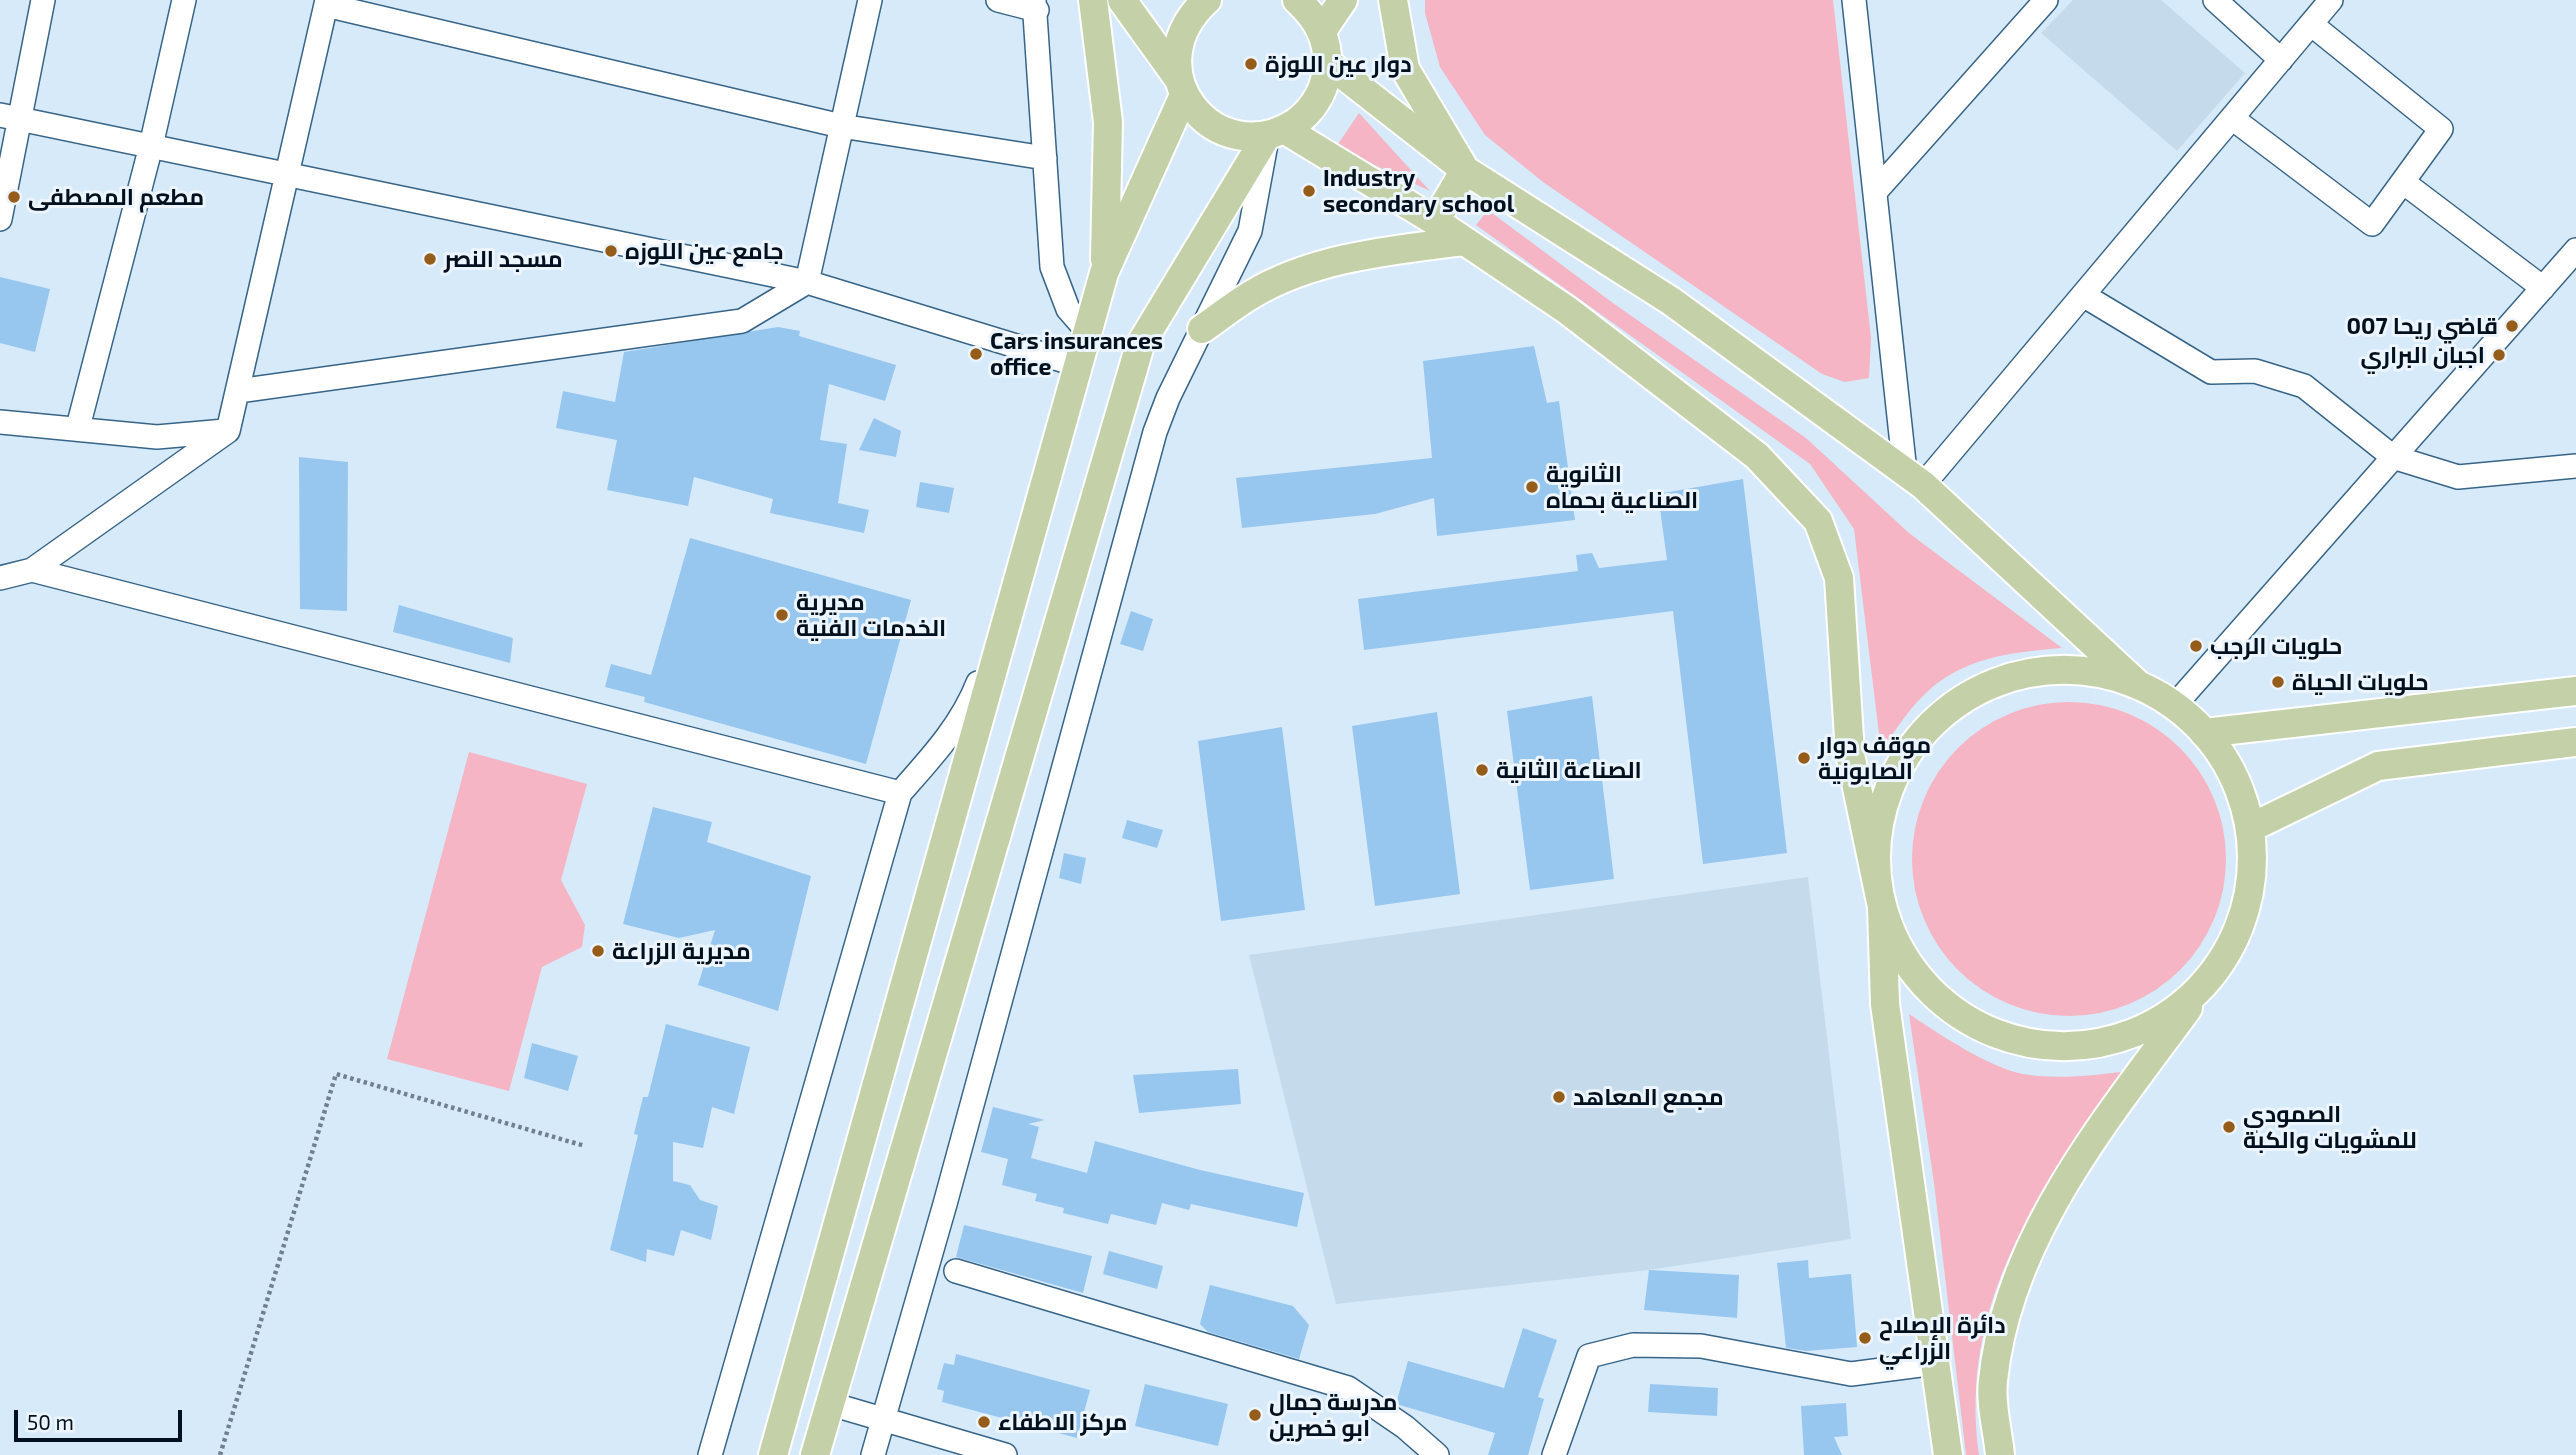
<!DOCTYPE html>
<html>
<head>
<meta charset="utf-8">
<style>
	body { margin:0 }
	#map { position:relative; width:2576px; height:1455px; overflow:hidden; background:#d7eafa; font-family:"Exo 2",sans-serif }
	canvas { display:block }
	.scale { position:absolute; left:14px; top:1410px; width:168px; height:32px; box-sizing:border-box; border:4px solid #01101e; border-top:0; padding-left:9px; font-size:21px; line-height:24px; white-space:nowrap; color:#01101e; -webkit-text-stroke:5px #ecf5fe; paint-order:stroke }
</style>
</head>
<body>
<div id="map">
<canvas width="2576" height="1455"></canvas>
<div class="scale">50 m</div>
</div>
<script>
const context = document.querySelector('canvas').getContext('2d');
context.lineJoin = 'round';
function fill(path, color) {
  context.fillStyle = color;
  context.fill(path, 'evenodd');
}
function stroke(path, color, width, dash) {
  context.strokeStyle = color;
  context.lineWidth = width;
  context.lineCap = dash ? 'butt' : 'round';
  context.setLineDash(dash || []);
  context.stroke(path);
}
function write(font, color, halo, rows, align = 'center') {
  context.font = font + ' "Exo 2",Cairo,sans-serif';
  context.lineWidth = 6;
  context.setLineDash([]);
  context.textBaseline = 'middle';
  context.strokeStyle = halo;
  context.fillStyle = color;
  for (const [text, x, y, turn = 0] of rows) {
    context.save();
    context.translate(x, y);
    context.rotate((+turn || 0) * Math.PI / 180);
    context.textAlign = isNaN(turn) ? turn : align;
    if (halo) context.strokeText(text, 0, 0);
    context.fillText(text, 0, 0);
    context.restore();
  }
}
fill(new Path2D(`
	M 2073,0 L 2161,0 L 2245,73 L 2177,151 L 2041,33 Z
	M 1808,877 L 1851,1239 L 1649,1270 L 1336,1304 L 1249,955 Z`), '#c5dbec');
fill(new Path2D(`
	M 1425,0 L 1833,0 L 1871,338 L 1869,378 L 1845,382 L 1822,374 L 1543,182 L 1485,135 L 1440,67 L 1425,13 Z
	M 1359,113 L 1430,191 L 1336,147 Z
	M 1488,210 L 1613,303 L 1806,438 L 1909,533 L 2062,648 C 2011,652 1958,658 1921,698 C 1906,713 1894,733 1881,750 L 1854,529 L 1810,464 L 1476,225 Z
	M1912 859a157 157 0 1 1 314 0a157 157 0 1 1-314 0Z
	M 469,752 L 587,784 L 561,880 L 585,925 L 582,947 L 542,967 L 509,1091 L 387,1059 Z
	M 1909,1014 C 1937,1033 1990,1068 2023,1074 C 2059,1080 2094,1075 2130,1071 C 2041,1187 1958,1299 1979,1455 L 1966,1455 L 1934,1183 Z`), '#f5b5c4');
fill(new Path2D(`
	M 0,277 L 50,289 L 35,352 L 0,343 Z
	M 778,327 L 800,331 L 799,336 L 896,365 L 885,401 L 829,384 L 820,440 L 847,444 L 838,503 L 869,510 L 864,533 L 770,513 L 773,499 L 694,477 L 688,506 L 607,490 L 617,440 L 556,428 L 563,391 L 615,402 L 624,352 Z
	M 1534,346 L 1547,403 L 1559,401 L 1575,520 L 1437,536 L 1434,498 L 1375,514 L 1242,528 L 1236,478 L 1432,458 L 1423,361 Z
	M 874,418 L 901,431 L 896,457 L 859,450 Z
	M 299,457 L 348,462 L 347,611 L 300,609 Z
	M 1743,479 L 1787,853 L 1703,864 L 1673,611 L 1364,650 L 1358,599 L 1578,571 L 1576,555 L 1592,553 L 1599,568 L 1667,560 L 1658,494 Z
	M 920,482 L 954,488 L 949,513 L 916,507 Z
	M 690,538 L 911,600 L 866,764 L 644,702 L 645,697 L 605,687 L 611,664 L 651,675 Z
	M 399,605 L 513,638 L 510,663 L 393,632 Z
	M 1131,611 L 1153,619 L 1143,651 L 1120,644 Z
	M 1592,696 L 1614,879 L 1530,890 L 1507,711 Z
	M 1437,712 L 1460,894 L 1375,906 L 1352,726 Z
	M 1282,727 L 1305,910 L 1221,921 L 1198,741 Z
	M 653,807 L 712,822 L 707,842 L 811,876 L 778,1011 L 698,985 L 715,930 L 679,938 L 623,924 Z
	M 1127,820 L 1163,830 L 1157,848 L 1122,838 Z
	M 1064,853 L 1086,858 L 1081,884 L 1059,878 Z
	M 666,1024 L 750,1047 L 734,1114 L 712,1107 L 703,1148 L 673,1142 L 673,1181 L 690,1185 L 700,1200 L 718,1206 L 711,1240 L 681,1230 L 674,1256 L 647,1249 L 646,1262 L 610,1250 L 638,1135 L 634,1134 L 643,1097 L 648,1097 Z
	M 532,1043 L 578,1056 L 568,1091 L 524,1078 Z
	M 1238,1069 L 1241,1104 L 1139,1113 L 1133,1075 Z
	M 993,1107 L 1045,1120 L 1028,1124 L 1039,1127 L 1031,1158 L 1087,1173 L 1095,1141 L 1200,1170 L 1304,1193 L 1297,1227 L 1191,1204 L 1189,1210 L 1162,1203 L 1156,1225 L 1111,1214 L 1108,1224 L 1063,1213 L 1064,1208 L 1035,1201 L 1037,1194 L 1002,1185 L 1008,1159 L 981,1152 Z
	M 964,1225 L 1092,1256 L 1083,1293 L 956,1257 Z
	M 1109,1251 L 1163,1266 L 1157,1289 L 1103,1274 Z
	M 1808,1260 L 1809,1278 L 1851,1274 L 1857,1347 L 1806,1351 L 1786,1348 L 1777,1263 Z
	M 1649,1270 L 1739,1275 L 1737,1318 L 1644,1310 Z
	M 1210,1285 L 1293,1306 L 1309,1325 L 1299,1359 L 1208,1332 L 1200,1324 Z
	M 1523,1328 L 1557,1340 L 1538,1397 L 1544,1399 L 1528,1455 L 1488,1455 L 1495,1433 L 1396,1404 L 1408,1361 L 1504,1388 Z
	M 956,1354 L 1090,1390 L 1077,1438 L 942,1402 L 944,1391 L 937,1389 L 944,1363 L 954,1365 Z
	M 1145,1384 L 1228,1404 L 1218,1446 L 1135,1426 Z
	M 1650,1384 L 1718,1388 L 1717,1416 L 1648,1412 Z
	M 1846,1403 L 1848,1436 L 1834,1437 L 1842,1455 L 1804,1455 L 1801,1406 Z`), '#97c7ee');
const minor = new Path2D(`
	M 998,0 L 1037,10
	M 1034,0 L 1052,267 L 1068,309 L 1088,332
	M 1854,0 L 1905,472
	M 2215,0 L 2281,60
	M 326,5 L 841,126 L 1045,158
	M 0,115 L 807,282 L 1078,365
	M 2232,118 L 2372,224 L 2441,129 L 2311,24
	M 2403,182 L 2543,288
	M 1875,192 L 2046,0
	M 0,219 L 43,0
	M 2083,295 L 2211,372 L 2255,371 L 2304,386 L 2393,457 L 2458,477 L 2576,466
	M 238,391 L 742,321 L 807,282 L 870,0
	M 0,422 L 157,437 L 225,431
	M 78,427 L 151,146 L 184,0
	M 1923,485 L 2331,0
	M 32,570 L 900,793
	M 0,578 L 32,570 L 228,431 L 327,0
	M 2174,706 L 2576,250
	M 956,1271 L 1348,1388 L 1405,1427 L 1437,1455
	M 831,1404 L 1005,1455
	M 710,1455 L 900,793 C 931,758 961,726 978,683
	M 873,1455 L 945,1204 L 1155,432 L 1168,398 L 1250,231 L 1266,144
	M 1554,1455 L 1589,1356 L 1633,1345 L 1701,1346 L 1851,1374 L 1936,1363`);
const major = new Path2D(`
	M 1093,0 L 1108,122 L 1105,259
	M 1122,0 L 1178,78
	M 1207,0 C 1131,69 1215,174 1295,123 C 1311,112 1323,94 1326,75 C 1331,44 1320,21 1297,0
	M 1393,0 L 1405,69 L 1465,170 L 1435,221
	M 1322,31 L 1343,0
	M 1328,63 L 1465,170 L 1671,301 L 1923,485 L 2135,682
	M 1284,129 L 1435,221 L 1567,310 L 1757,456 L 1818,521 L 1839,578 L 1850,754 L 1882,907 L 1885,1004 L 1948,1455
	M 1202,329 C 1218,318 1234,305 1251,295 C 1313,257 1393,250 1464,241
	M1876 858a188 188 0 1 1 376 0a188 188 0 1 1-376 0Z
	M 2204,733 L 2576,691
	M 2250,828 L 2378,766 L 2576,742
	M 773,1455 L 1104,273 L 1184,95
	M 815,1455 L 1140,345 L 1267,135
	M 2000,1455 C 1998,1432 1990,1404 1993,1381 C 2007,1238 2106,1120 2188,1008`);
stroke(minor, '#376487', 26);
stroke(major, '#fff', 32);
stroke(new Path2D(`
	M 220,1455 L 336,1074 L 585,1146`), '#6f808f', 4.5, [3.5, 3.5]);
stroke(minor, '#fff', 23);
stroke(major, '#c4d1a8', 28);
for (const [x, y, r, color] of [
	[1251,64,7,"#965c1a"],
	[1309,191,7,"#965c1a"],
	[14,197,7,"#965c1a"],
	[611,251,7,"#965c1a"],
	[430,259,7,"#965c1a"],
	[2512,326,7,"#965c1a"],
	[976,354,7,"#965c1a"],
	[2499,355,7,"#965c1a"],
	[1532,487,7,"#965c1a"],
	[782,615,7,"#965c1a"],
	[2196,646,7,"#965c1a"],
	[2278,682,7,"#965c1a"],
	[1804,758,7,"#965c1a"],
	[1482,770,7,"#965c1a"],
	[598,951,7,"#965c1a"],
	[1559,1097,7,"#965c1a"],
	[2229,1127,7,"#965c1a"],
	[1865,1338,7,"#965c1a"],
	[1255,1415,7,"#965c1a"],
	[984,1422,7,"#965c1a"]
]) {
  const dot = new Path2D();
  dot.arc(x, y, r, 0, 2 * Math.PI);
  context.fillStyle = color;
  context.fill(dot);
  stroke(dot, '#ecf5fe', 2.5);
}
write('bold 23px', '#01101e', '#ecf5fe', [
	["دوار عين اللوزة",1265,64],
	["Industry",1323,178],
	["secondary school",1323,204],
	["مطعم المصطفى",28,197],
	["جامع عين اللوزه",625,251],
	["مسجد النصر",444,259],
	["قاضي ريحا 007",2498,326,"right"],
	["Cars insurances",990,341],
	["office",990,367],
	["اجبان البراري",2485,355,"right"],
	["الثانوية",1546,474],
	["الصناعية بحماه",1546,500],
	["مديرية",796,602],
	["الخدمات الفنية",796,628],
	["حلويات الرجب",2210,646],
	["حلويات الحياة",2292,682],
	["موقف دوار",1818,745],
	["الصابونية",1818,771],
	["الصناعة الثانية",1496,770],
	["مديرية الزراعة",612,951],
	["مجمع المعاهد",1573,1097],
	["الصمودي",2243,1114],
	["للمشويات والكبة",2243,1140],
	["دائرة الإصلاح",1879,1325],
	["الزراعي",1879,1351],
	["مدرسة جمال",1269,1402],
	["ابو خصرين",1269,1428],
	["مركز الاطفاء",998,1422]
], 'left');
</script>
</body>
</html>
